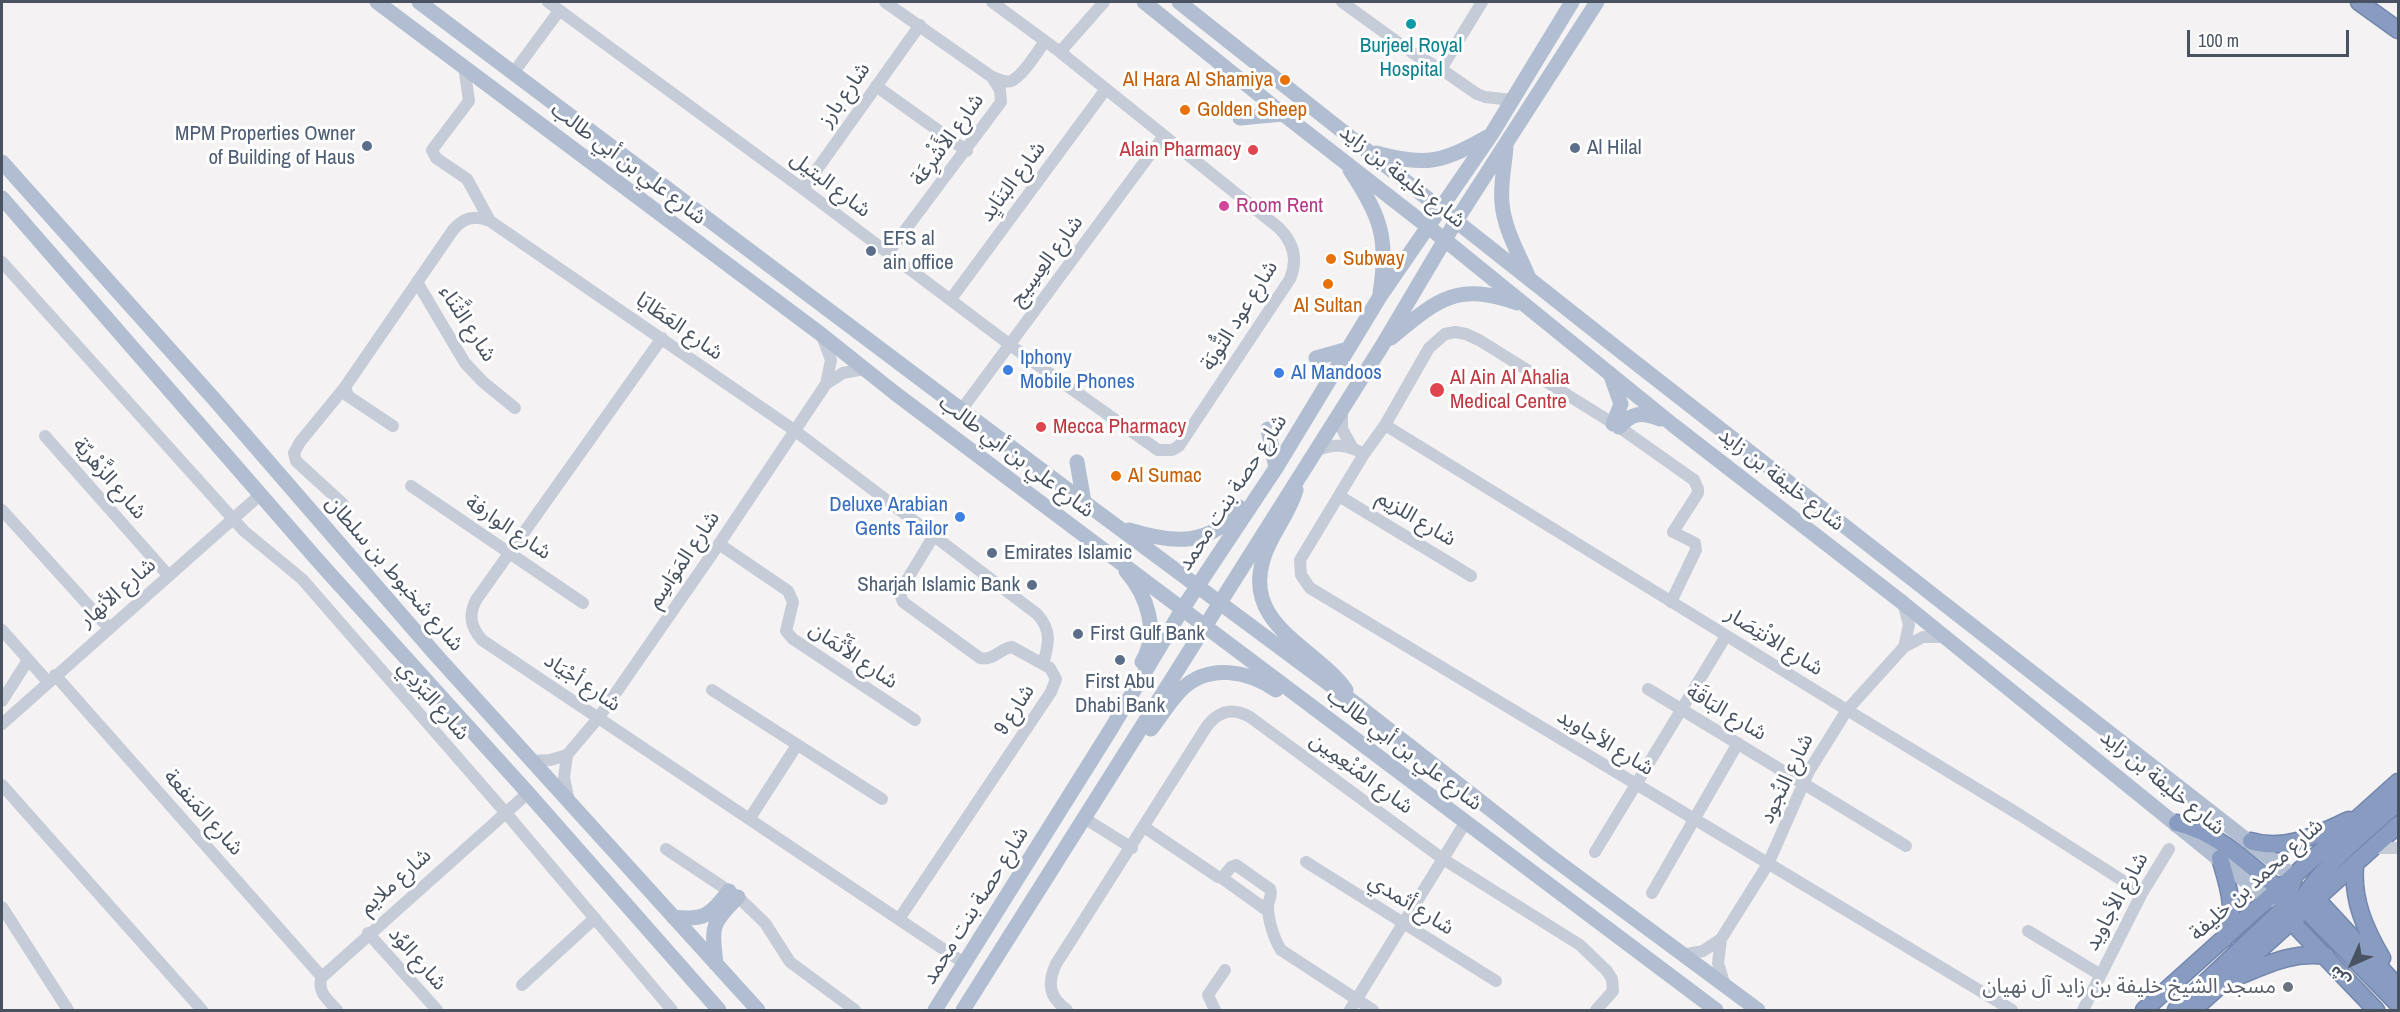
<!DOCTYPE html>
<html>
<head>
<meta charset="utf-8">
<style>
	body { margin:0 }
	#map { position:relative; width:2400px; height:1012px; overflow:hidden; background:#f4f2f2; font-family:"Archivo Narrow","Noto Sans Arabic",sans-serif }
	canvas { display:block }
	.frame { position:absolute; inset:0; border:3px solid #485261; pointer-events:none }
	.north { position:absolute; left:2322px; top:934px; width:60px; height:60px; -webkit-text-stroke:4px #fff; paint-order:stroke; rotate:225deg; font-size:16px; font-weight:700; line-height:24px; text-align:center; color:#485261 }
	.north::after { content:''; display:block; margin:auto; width:21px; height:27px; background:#485261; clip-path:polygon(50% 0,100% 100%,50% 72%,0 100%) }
	.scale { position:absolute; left:2187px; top:30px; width:162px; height:27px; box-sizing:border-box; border:3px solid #485261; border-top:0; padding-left:8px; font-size:18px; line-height:21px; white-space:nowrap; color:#485261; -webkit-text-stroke:4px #fff; paint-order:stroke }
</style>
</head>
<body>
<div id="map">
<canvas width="2400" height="1012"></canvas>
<div class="frame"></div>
<div class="north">ش</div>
<div class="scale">100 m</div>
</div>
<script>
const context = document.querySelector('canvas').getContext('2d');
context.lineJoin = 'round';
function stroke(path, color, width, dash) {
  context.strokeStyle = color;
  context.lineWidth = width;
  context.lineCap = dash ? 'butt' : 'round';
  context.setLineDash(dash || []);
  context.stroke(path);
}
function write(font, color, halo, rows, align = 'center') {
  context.font = font + ' "Archivo Narrow","Noto Sans Arabic",sans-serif';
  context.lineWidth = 6;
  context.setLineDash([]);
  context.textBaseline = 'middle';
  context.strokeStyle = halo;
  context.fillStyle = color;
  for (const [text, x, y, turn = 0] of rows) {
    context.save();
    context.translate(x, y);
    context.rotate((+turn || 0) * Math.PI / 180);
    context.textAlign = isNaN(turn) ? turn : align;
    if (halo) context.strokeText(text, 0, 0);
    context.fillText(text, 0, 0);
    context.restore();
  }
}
const highway = new Path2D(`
	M 2359,2 L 2398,30
	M 2177,823 C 2219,833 2248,863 2280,890 L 2289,893
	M 2251,841 C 2286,852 2318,834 2349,820
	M 2220,858 C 2228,886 2238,911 2224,939
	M 2355,866 C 2352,900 2365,929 2382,958
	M 2311,893 L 2398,987
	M 2296,906 L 2306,910 L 2398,1004
	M 2285,915 L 2376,1010
	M 2295,915 C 2310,874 2366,832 2398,802
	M 2239,976 C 2268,964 2294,951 2326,956
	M 2144,1010 L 2398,782
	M 2176,1010 L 2281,911 L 2289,894 L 2294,877
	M 2193,1010 L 2398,825`);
stroke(highway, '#7387ae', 19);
stroke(new Path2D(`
	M 548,2 L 803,189 L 1025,356 L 1158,450 L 1172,450 L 1179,446 L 1290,279 C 1298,260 1294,243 1279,228 L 1060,52 L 992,2
	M 885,2 L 992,77 C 998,79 1004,83 1011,81 C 1022,77 1038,51 1045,41
	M 1342,2 L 1414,54 L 1441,69 L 1477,94 L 1485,97 L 1512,100
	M 1060,52 L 1104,2
	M 464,66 L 469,101 L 432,150 L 436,158 L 467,179 L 490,221
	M 1441,69 L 1482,2
	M 514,72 L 559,11
	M 876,86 L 967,151
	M 803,189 L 920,25
	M 888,253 L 1001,102 L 1000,90 L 992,77
	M 2,262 L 244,531 L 302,579 L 505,812 L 672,1010
	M 417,282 L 465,363 L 483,382 L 515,408
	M 951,299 L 1106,89
	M 662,338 L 476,600 C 468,616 471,627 482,640 L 964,963
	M 826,384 L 843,373 L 864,369
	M 962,409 L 1163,137
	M 1342,410 L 1342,429 L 1352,447
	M 1385,425 L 1847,710 L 2020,815 L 2142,893
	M 393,426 L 348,396 L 345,387 L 453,230 C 464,217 475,215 490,221 L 794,430 L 1037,614 C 1052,630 1049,644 1043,664
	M 45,436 L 168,575
	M 1315,451 C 1333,443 1347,444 1364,454
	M 411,486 L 583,603
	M 1339,496 L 1471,576
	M 343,504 L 296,461 L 294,453 L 300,442 L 345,387
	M 2,510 L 108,627
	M 719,544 L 788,591 L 793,602 L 786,631 L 793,639 L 915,720
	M 1671,602 L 1696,550 L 1695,543 L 1673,532 L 1698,493 L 1698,489 L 1694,480 L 1619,427 L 1479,340 L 1466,334 L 1455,332 L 1445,334 L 1429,348 L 1385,425 L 1364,454 L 1300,560 L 1301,575 L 1310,588 L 2012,1010
	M 1903,603 L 1909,625 L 1904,647
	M 2,630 L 48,682
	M 55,675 L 322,977
	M 1648,689 L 1906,846
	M 712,690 L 882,799
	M 2,701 L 28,660
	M 2,724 L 261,494
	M 532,761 L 550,760 L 567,755
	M 2,785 L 202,1010
	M 569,801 L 564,778 L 567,755 L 599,717 L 719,544 L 826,384 L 831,360 L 822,336
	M 750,818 L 797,745
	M 1084,818 L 1132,848
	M 1144,827 L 1218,877 L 1222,878 L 1231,867 L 1236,865 L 1270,889 C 1273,895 1268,900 1268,907 C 1268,920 1274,939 1281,950 L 1373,1010
	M 2374,848 L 2398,848
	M 666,849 L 738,897 L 765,923 L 790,962 L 855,1010
	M 1595,852 L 1726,636
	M 1306,862 L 1496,981
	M 1222,878 L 1268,911
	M 1652,893 L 1738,743
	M 2,907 L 68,1010
	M 899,919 L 1051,692 L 1056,679 L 1050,668 L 1012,647 C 999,649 994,661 980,658 L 903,602 L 900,594 L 902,588 L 933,537
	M 2028,931 L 2099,974
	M 368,933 L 437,1010
	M 1721,939 L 1718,963 L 1725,986
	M 1682,955 L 1703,951 L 1721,939 L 1768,864 L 1809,771 L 1847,710 L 1904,647 L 1923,637 L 1945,637
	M 522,985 L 595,918
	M 337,1010 C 328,1000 316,991 322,977 L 528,793
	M 1067,1010 C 1049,997 1047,984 1056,964 L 1207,726 C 1219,711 1232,707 1250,717 L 1443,859 L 1580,945 L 1607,971 L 1612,979 L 1613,991 L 1596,1010
	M 1215,1010 L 1208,995 L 1225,970
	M 1350,1010 L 1465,823
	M 2083,1010 L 2142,893 L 2169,849`), '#c5ccd7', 12);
stroke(new Path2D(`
	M 377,2 L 822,335 L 896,394 L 1716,1010
	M 419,2 L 1084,502 L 1356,704 L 1550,856 L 1758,1010
	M 1144,2 L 1283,114 L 1445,240 L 1673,425 L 1903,603 L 2269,900
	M 1179,2 L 1623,353 L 2294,877
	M 1240,118 L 1283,114
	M 1506,146 C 1505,164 1500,184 1502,203 C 1504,229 1519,254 1529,278
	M 1376,153 C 1427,167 1443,162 1489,136
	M 2,162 L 214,399 L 436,655 L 758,1010
	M 1350,170 C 1380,215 1389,238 1380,293
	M 2,198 L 320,563 L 528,793 L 719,1010
	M 1391,338 C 1436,301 1456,281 1517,303
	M 1316,358 L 1348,349
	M 1611,376 L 1621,404 L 1613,424
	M 1619,427 C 1632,412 1642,412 1660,419
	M 1268,429 L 1276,468
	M 1077,462 L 1084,502
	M 1296,490 C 1288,517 1269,536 1263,560 C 1243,626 1316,647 1346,690
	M 1129,530 C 1171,543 1211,548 1239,507
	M 1126,571 C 1147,595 1160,632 1142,662
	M 1151,729 C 1161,716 1170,701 1182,689 C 1209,663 1248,671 1276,690
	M 673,917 C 705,921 710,915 729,891
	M 716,964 C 712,926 710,925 738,897
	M 935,1010 L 1111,729 L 1183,608 L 1276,468 L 1379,298 L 1491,135 L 1572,2
	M 963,1010 L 1382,346 L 1456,221 L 1597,2`), '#b1bdd1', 15);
stroke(highway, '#889cc2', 16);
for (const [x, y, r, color] of [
	[1411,24,6,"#0f9aa8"],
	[1285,80,6,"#e8710a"],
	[1185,110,6,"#e8710a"],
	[367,146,6,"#5c6f8a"],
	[1575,148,6,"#5c6f8a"],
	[1253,150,6,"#e0444e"],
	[1224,206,6,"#d1479c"],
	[871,251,6,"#5c6f8a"],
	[1331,259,6,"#e8710a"],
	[1328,284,6,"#e8710a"],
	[1008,370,6,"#3f7fe0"],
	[1279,373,6,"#3f7fe0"],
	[1437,390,8,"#e0444e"],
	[1041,427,6,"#e0444e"],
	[1116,476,6,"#e8710a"],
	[960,517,6,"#3f7fe0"],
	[992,553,6,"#5c6f8a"],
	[1032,585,6,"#5c6f8a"],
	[1078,634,6,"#5c6f8a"],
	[1120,660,6,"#5c6f8a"],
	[2288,987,6,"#6b7280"]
]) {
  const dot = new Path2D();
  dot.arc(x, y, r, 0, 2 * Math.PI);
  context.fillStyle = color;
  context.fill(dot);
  stroke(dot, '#fff', 2);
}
write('21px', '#0d838f', '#fff', [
	["Burjeel Royal",1411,46],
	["Hospital",1411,70]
]);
write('21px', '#c56008', '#fff', [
	["Al Hara Al Shamiya",1273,80,"right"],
	["Golden Sheep",1197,110],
	["Subway",1343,259],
	["Al Sultan",1328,306,"center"],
	["Al Sumac",1128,476]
], 'left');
write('21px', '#485261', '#fff', [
	["شارع بارز",845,95,-55],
	["شارع الأَشْرِعَة",948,140,-54],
	["شارع علي بن أبي طالب",628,164,37],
	["شارع خليفة بن زايد",1402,177,38],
	["شارع البَنَايِد",1013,182,-53],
	["شارع البتيل",830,185,37],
	["شارع العِسِيج",1047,261,-53],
	["شارع عود التُّوبَة",1240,316,-58],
	["شارع الثَّنَاء",467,324,57],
	["شارع العَطَايَا",679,327,35],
	["شارع علي بن أبي طالب",1016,457,37],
	["شارع الزَّهْريّة",109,479,49],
	["شارع خليفة بن زايد",1781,480,38],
	["شارع حصة بنت محمد",1233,493,-57],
	["شارع اللزيم",1416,519,31],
	["شارع الوارفة",508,528,34],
	["شارع المَوَاسِم",684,560,-56],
	["شارع شخبوط بن سلطان",394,574,49],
	["شارع الأنهار",118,593,-41],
	["شارع الانْتِصَار",1774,642,32],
	["شارع الأَثْمَان",853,656,34],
	["شارع أجْيَاد",582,683,34],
	["شارع البَرْدِي",433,701,49],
	["شارع 9",1015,710,-57],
	["شارع البَاقَة",1726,713,31],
	["شارع الأجاويد",1605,743,31],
	["شارع علي بن أبي طالب",1404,750,37],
	["شارع المُنْعِمِين",1361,774,36],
	["شارع النُجود",1787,779,-64],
	["شارع خليفة بن زايد",2162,783,39],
	["شارع المَنفعة",203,813,48],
	["شارع محمد بن خليفة",2257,880,-42],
	["شارع ملايم",396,882,-42],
	["شارع الأجاويد",2117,902,-61],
	["شارع أثمدي",1411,905,32],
	["شارع حصة بنت محمد",976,906,-58],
	["شارع الوُد",417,959,49]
]);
write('21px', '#4e5e75', '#fff', [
	["MPM Properties Owner",355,134,"right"],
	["of Building of Haus",355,158,"right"],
	["Al Hilal",1587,148],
	["EFS al",883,239],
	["ain office",883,263],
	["Emirates Islamic",1004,553],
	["Sharjah Islamic Bank",1020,585,"right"],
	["First Gulf Bank",1090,634],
	["First Abu",1120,682,"center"],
	["Dhabi Bank",1120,706,"center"]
], 'left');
write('21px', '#be3a42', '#fff', [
	["Alain Pharmacy",1241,150,"right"],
	["Al Ain Al Ahalia",1450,378],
	["Medical Centre",1450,402],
	["Mecca Pharmacy",1053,427]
], 'left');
write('21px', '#b23c85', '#fff', [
	["Room Rent",1236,206]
], 'left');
write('21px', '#366cbe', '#fff', [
	["Iphony",1020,358],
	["Mobile Phones",1020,382],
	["Al Mandoos",1291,373],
	["Deluxe Arabian",948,505,"right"],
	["Gents Tailor",948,529,"right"]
], 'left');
write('21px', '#5b616d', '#fff', [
	["مسجد الشيخ خليفة بن زايد آل نهيان",2276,987]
], 'right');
</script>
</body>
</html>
